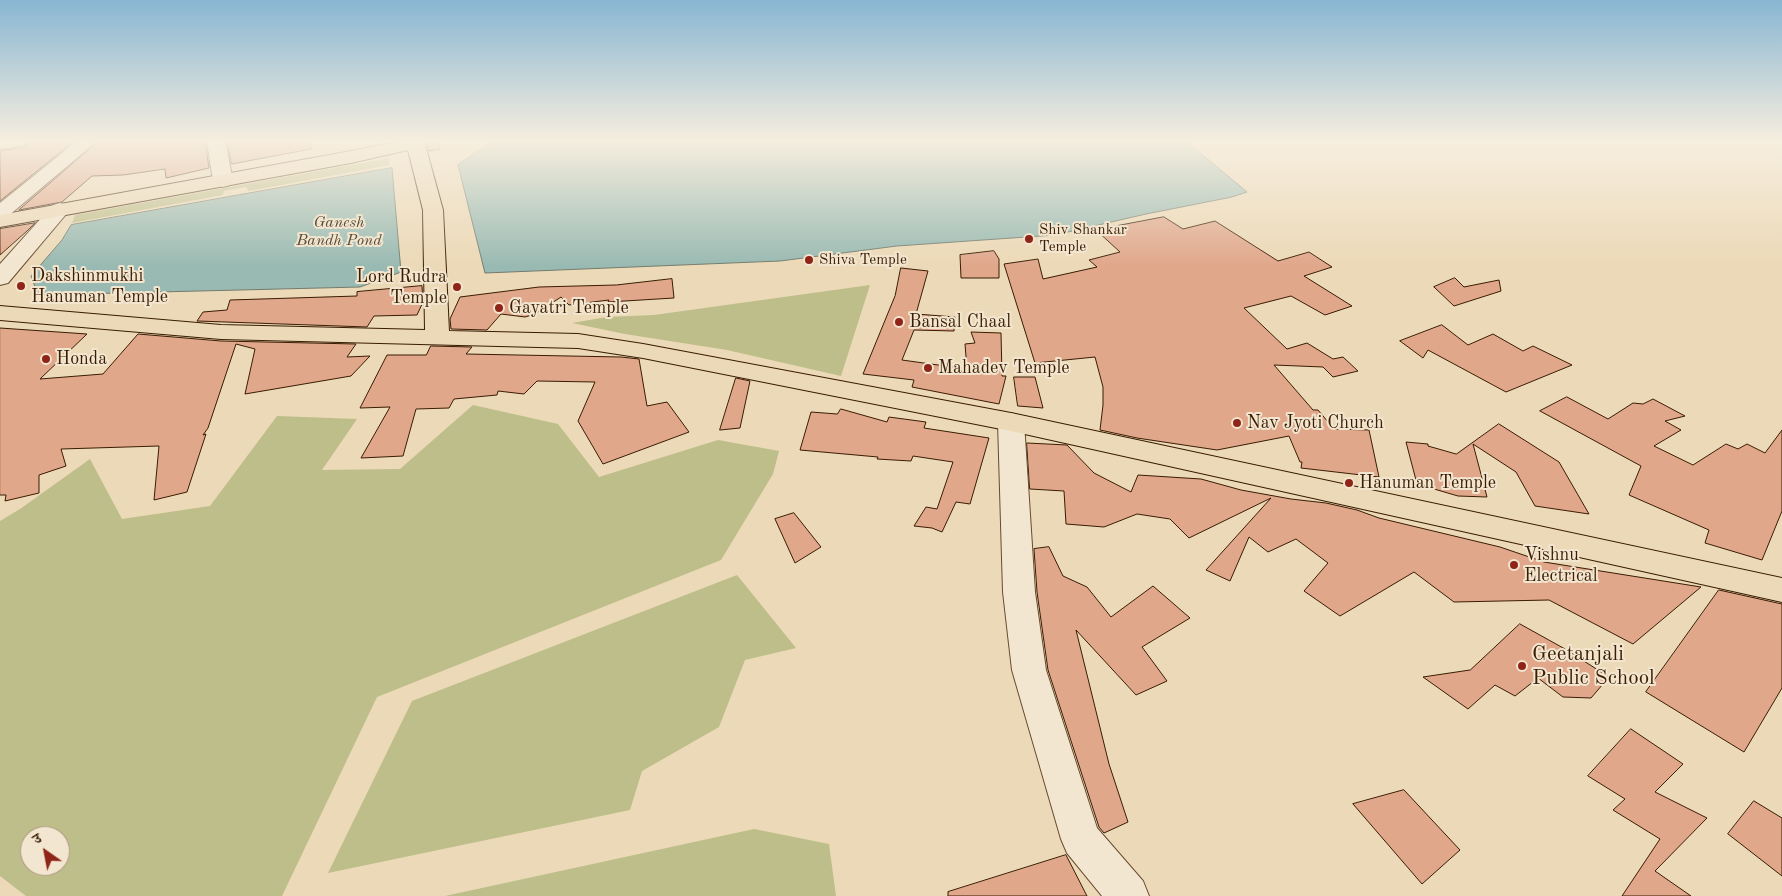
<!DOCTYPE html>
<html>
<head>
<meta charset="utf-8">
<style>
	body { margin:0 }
	#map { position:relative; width:1782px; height:896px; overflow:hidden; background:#ecd9b7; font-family:"Old Standard TT","Noto Serif Devanagari",serif }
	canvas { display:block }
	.north { position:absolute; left:20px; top:826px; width:50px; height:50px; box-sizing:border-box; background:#f3e6d0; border:1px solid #a9957e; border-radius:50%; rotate:327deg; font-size:14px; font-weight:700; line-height:20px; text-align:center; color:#391c02 }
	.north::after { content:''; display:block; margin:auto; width:18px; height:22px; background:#8f2418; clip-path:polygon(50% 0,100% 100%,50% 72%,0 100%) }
</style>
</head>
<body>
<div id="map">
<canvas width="1782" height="896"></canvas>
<div class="north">उ</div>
</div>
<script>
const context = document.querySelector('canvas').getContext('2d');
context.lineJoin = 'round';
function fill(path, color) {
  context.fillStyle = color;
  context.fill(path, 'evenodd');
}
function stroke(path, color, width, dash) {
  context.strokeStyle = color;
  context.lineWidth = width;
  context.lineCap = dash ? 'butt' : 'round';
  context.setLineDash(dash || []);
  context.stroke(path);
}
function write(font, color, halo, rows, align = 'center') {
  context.font = font + ' "Old Standard TT",serif';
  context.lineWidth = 4;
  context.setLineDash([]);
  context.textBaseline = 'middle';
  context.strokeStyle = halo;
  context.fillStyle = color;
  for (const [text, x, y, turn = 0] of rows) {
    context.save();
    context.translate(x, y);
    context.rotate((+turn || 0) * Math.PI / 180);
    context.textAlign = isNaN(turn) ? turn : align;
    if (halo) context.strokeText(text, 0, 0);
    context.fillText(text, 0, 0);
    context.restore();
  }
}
fill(new Path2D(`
	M 389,158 L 389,165 L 249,191 L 246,187 L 224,191 L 223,195 L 72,223 L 75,215 Z
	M 870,285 L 841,376 L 727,350 L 625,334 L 572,323 L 607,317 L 654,315 Z
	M 473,405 L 558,424 L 599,477 L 718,440 L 779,451 L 773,474 L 721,560 L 377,697 L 282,896 L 26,896 L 0,876 L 0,521 L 20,509 L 90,459 L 122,519 L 210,506 L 277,416 L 357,419 L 322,470 L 400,469 ZM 30,836 L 60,836 L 60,866 L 30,866 Z
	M 737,575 L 796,648 L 745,660 L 719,727 L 642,771 L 630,810 L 328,873 L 412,701 Z
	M 754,829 L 829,844 L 836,896 L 445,896 Z`), '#bebe8a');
const water = new Path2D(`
	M 493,141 L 1186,141 L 1247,192 L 1232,197 L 1146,214 L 1055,235 L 897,246 L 780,261 L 485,273 L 458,165 Z
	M 392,168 L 401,272 L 360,287 L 38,295 L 31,276 L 62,240 L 71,225 Z`);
fill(water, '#99bab2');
stroke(water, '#737b6c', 1);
const building = new Path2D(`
	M 30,141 L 74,141 L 0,201 L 0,151 L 25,147 Z
	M 99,141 L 205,141 L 209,168 L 166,178 L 165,169 L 123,175 L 92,176 L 62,202 L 19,210 Z
	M 227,141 L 310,141 L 311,149 L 232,164 Z
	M 426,141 L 439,141 L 440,149 L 429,151 Z
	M 1164,217 L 1183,229 L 1215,221 L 1278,261 L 1309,252 L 1332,267 L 1304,276 L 1352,306 L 1325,315 L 1291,296 L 1244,308 L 1287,349 L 1307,343 L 1333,359 L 1343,357 L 1358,371 L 1333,377 L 1323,367 L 1274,365 L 1313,410 L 1318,410 L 1334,429 L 1369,430 L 1379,477 L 1301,468 L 1302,462 L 1300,462 L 1289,436 L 1217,450 L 1137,438 L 1100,430 L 1103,405 L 1103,387 L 1095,357 L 1035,363 L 1004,264 L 1038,259 L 1043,279 L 1097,267 L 1089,260 L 1120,252 L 1096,230 Z
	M 35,223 L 27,231 L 0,255 L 0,229 Z
	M 994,251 L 999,259 L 999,278 L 961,278 L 960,255 Z
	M 901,268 L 928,271 L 916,314 L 955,317 L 954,331 L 914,330 L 902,360 L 967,369 L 965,344 L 975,343 L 971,332 L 1001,333 L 1002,376 L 1006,376 L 999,404 L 912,387 L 914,380 L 863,374 L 895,296 Z
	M 1455,278 L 1464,287 L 1499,280 L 1501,291 L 1454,306 L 1434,287 Z
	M 672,279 L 674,298 L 608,302 L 609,300 L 569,305 L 561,297 L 535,314 L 525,317 L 501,314 L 487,330 L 451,329 L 450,319 L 460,297 L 539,287 L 616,285 Z
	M 422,286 L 423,302 L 417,315 L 374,316 L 367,327 L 197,321 L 203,312 L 227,310 L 230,300 L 357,296 L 357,292 Z
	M 1442,325 L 1468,345 L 1493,334 L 1523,351 L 1533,346 L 1572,365 L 1506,392 L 1428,350 L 1423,358 L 1400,341 Z
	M 0,328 L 87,334 L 40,379 L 103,374 L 138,334 L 221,341 L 356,344 L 347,357 L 370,356 L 351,376 L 245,394 L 255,349 L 236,344 L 208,428 L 203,435 L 206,434 L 187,492 L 154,500 L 159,446 L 61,449 L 66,466 L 39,475 L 39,493 L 5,501 L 6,495 L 0,495 Z
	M 431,346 L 472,347 L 466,354 L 621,357 L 639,359 L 647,406 L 667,402 L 689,432 L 603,464 L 578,421 L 595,382 L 537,381 L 524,394 L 498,391 L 497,395 L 454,399 L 449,408 L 416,409 L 403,456 L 361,458 L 390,407 L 360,408 L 387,355 L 426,355 Z
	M 1014,377 L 1035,377 L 1043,408 L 1018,406 Z
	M 736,378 L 750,381 L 740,428 L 720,430 Z
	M 1567,397 L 1608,419 L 1633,403 L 1643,404 L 1653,399 L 1685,416 L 1665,421 L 1681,430 L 1654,446 L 1693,465 L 1726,444 L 1738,449 L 1747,444 L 1765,453 L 1782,430 L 1782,511 L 1762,560 L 1705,543 L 1709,530 L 1629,495 L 1641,466 L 1540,411 Z
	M 841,409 L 887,422 L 889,417 L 926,422 L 924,428 L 989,438 L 970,504 L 956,502 L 942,532 L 932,528 L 914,526 L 926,507 L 937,509 L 953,462 L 913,456 L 911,461 L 877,459 L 878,457 L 800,450 L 811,412 L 837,414 Z
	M 1499,424 L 1559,462 L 1589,514 L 1535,506 L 1516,472 L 1473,444 L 1487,497 L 1458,496 L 1417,484 L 1406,442 L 1428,444 L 1428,446 L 1456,454 Z
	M 1027,443 L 1067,445 L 1094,473 L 1131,492 L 1138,475 L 1201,479 L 1241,490 L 1291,499 L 1326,503 L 1357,510 L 1379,518 L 1500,547 L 1544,562 L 1701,587 L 1633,644 L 1549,600 L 1454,602 L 1414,572 L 1340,616 L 1304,591 L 1328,563 L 1296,539 L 1268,552 L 1249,537 L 1230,581 L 1206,570 L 1271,498 L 1189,538 L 1170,519 L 1137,514 L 1104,527 L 1066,524 L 1064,491 L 1030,489 Z
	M 794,513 L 821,547 L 795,563 L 775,519 Z
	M 1049,547 L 1063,576 L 1087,587 L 1111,617 L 1153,586 L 1190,618 L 1142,647 L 1167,681 L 1136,695 L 1076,630 L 1109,764 L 1128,822 L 1104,833 L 1099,827 L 1048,670 L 1037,592 L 1034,549 Z
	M 1719,590 L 1782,604 L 1782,688 L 1744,752 L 1646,692 Z
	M 1520,624 L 1565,649 L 1609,677 L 1591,698 L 1563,697 L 1538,678 L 1515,696 L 1495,685 L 1468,709 L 1423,677 L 1470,670 Z
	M 1631,729 L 1683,764 L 1655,792 L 1707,818 L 1655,871 L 1691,896 L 1622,896 L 1660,839 L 1613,810 L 1625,799 L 1588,776 Z
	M 1404,790 L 1460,850 L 1422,884 L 1353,804 Z
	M 1754,801 L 1782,818 L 1782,876 L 1728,834 Z
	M 1066,855 L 1087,896 L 948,896 L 948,892 Z`);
fill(building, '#e0a78b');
stroke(building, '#391c02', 1);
const minor = new Path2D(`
	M 0,141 L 28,141 L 25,145 L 0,149 Z
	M 77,141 L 97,141 L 7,217 L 0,219 L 0,203 Z
	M 207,141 L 225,141 L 233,181 L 230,185 L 223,187 L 216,185 L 213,181 Z
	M 60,203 L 67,205 L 70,209 L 67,213 L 8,283 L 0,285 L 0,264 L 53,205 Z
	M 1011,413 L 1020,416 L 1024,422 L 1035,592 L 1046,670 L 1097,828 L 1143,881 L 1149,896 L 1102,896 L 1067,853 L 1061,839 L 1012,670 L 1003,592 L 998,422 L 1002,416 Z`);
const major = new Path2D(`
	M 401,141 L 424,141 L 443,210 L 449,331 L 578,334 L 643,344 L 1011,413 L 1782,578 L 1782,602 L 1011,431 L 643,358 L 578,348 L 221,339 L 0,320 L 0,306 L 221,325 L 425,330 L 423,210 L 408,150 L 351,163 L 0,227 L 0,215 L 351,151 Z`);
stroke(minor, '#664b2f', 2);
stroke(major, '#391c02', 2);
fill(minor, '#f3e6d0');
fill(major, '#ecd9b7');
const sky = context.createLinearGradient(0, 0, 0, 266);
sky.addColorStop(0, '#88b6d2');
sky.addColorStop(0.53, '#f6eedf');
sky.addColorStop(1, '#f6eedf00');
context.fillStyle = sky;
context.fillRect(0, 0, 1782, 266);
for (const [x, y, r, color] of [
	[1029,239,5,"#8f2418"],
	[809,260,5,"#8f2418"],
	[21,286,5,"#8f2418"],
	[457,287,5,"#8f2418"],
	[499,308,5,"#8f2418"],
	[899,322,5,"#8f2418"],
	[46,359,5,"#8f2418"],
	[928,368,5,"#8f2418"],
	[1237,423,5,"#8f2418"],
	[1349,483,5,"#8f2418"],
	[1514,565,5,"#8f2418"],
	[1522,666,5,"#8f2418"]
]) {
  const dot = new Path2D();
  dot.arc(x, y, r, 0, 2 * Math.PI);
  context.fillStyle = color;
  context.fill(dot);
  stroke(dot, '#f3e6d0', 2);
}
write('15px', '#391c02', '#f3e6d0', [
	["Shiv Shankar",1039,230],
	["Temple",1039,247],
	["Shiva Temple",819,260]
], 'left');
write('italic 16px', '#564b37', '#f3e6d0', [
	["Ganesh",339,223],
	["Bandh Pond",339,241]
]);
write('18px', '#391c02', '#f3e6d0', [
	["Dakshinmukhi",31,276],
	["Hanuman Temple",31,297],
	["Lord Rudra",447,277,"right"],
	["Temple",447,298,"right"],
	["Gayatri Temple",509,308],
	["Bansal Chaal",909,322],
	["Honda",56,359],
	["Mahadev Temple",938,368],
	["Nav Jyoti Church",1247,423],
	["Hanuman Temple",1359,483],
	["Vishnu",1524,555],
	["Electrical",1524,576]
], 'left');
write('21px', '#391c02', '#f3e6d0', [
	["Geetanjali",1532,654],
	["Public School",1532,678]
], 'left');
</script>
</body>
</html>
